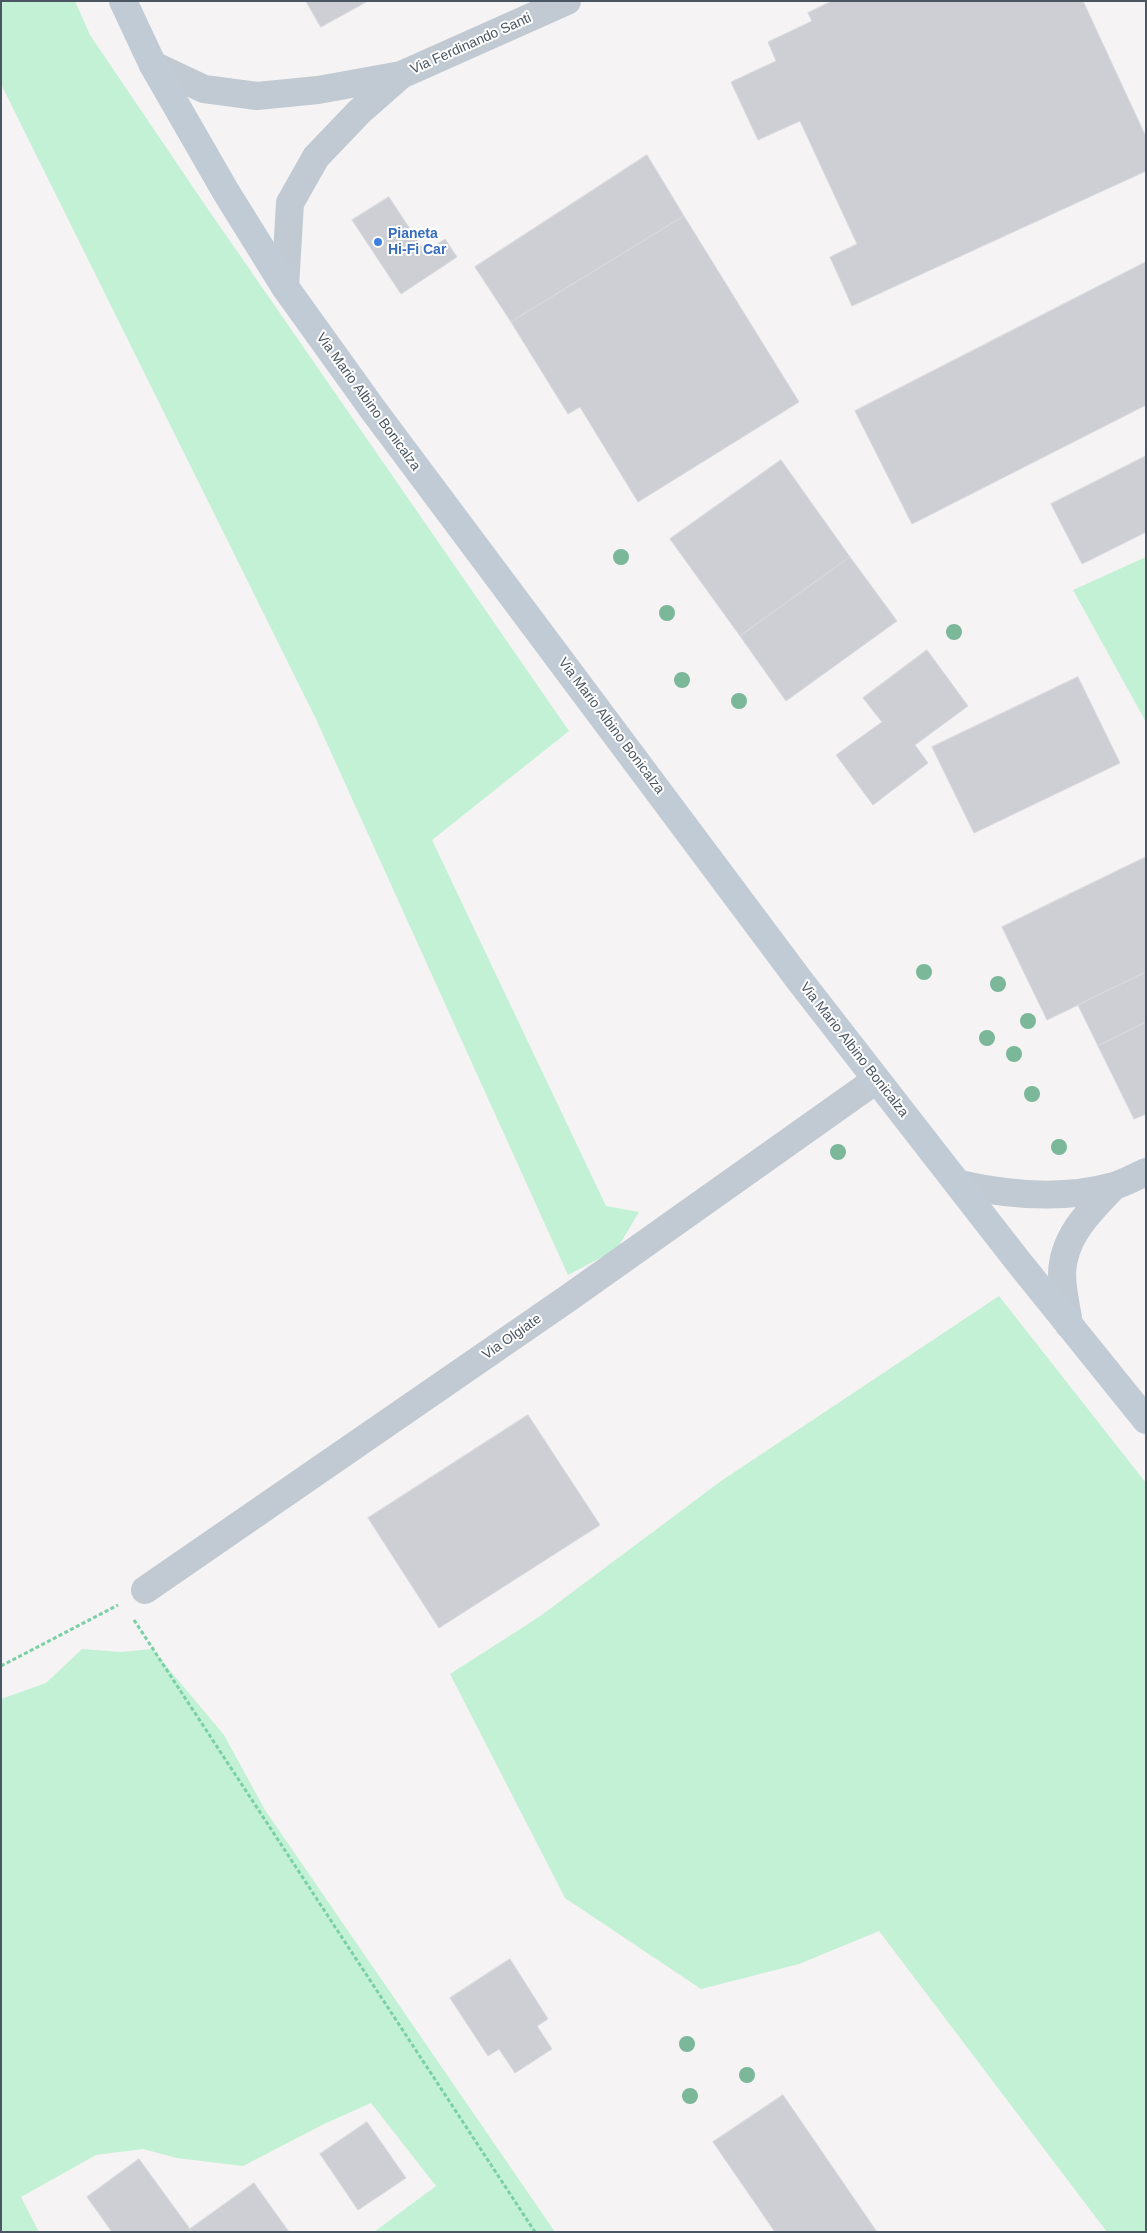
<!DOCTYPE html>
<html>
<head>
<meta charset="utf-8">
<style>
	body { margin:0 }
	#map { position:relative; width:1147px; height:2233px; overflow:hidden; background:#f5f3f3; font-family:Helvetica,sans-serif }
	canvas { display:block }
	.frame { position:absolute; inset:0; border:2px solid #4a5661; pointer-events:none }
</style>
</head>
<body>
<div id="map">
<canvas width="1147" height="2233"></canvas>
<div class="frame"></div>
</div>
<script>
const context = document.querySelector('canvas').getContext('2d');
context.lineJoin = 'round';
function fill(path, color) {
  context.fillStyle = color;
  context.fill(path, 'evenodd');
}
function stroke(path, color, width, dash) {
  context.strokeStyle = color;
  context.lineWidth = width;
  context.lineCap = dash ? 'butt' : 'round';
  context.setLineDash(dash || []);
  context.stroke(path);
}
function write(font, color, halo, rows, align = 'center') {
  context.font = font + ' Helvetica,sans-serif';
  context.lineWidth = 4;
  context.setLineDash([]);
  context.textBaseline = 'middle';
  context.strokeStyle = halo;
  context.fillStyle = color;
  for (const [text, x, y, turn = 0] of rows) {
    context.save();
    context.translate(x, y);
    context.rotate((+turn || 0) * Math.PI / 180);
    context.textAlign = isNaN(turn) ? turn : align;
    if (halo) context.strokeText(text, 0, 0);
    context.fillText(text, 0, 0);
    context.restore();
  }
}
fill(new Path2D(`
	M 1,1 L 75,1 L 90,35 L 203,202 L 569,731 L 432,840 L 606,1206 L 639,1212 L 617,1249 L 568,1275 L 315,717 L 1,84 Z
	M 1146,557 L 1146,722 L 1073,590 Z
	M 999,1296 L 1146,1483 L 1146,2232 L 1107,2232 L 879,1931 L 799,1964 L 701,1989 L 565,1898 L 450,1674 L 539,1617 L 721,1481 Z
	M 82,1649 L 121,1652 L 152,1649 L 224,1735 L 265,1810 L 555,2232 L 374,2232 L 436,2186 L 371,2103 L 324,2124 L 243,2166 L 177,2158 L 143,2149 L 96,2155 L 21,2197 L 39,2232 L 1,2232 L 1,1699 L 46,1683 Z`), '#c3f1d5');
const building = new Path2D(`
	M 306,1 L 368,1 L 321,27 Z
	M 832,1 L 1083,1 L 1146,137 L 1146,171 L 852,306 L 830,257 L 857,244 L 800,121 L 758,140 L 731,82 L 776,61 L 768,42 L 812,21 L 808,13 Z
	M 647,155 L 684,216 L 511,322 L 475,267 Z
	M 389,197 L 425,252 L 445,239 L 457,257 L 401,294 L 352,220 Z
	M 684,216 L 799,402 L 638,502 L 580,407 L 568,414 L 511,322 Z
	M 1146,262 L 1146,405 L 912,524 L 855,411 Z
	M 1146,456 L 1146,532 L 1082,564 L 1051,504 Z
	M 781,460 L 850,557 L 740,636 L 670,539 Z
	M 850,557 L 897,621 L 786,701 L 740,636 Z
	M 927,650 L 968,706 L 915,745 L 928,763 L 873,805 L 836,755 L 882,722 L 863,698 Z
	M 1078,677 L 1120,763 L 974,833 L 932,747 Z
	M 1146,857 L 1146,972 L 1047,1020 L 1002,927 Z
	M 1146,972 L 1146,1022 L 1098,1046 L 1078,1005 Z
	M 1146,1022 L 1146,1114 L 1134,1119 L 1098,1046 Z
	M 528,1415 L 600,1525 L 439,1628 L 368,1518 Z
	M 510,1959 L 548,2019 L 537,2026 L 552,2049 L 515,2073 L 499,2049 L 488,2056 L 450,1998 Z
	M 783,2095 L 877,2232 L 775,2232 L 713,2142 Z
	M 367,2122 L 406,2178 L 358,2210 L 320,2154 Z
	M 139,2159 L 190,2229 L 192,2232 L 112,2232 L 87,2197 Z
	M 254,2183 L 289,2232 L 192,2232 L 190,2229 Z`);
fill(building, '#cdcfd5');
stroke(building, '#d7d9de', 1);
stroke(new Path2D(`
	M 134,1620 L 535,2232
	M 1,1666 L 118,1605`), '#7ad0a6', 3, [4, 2.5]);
stroke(new Path2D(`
	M 153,65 L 204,89 L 257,96 L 318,90 L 401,75 L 567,1
	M 285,287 L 290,203 L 316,157 L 359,112 L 400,76
	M 959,1184 C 1008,1195 1064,1200 1114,1186 C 1124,1183 1135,1177 1146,1172
	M 1069,1325 C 1067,1309 1062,1291 1062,1274 C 1063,1236 1090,1211 1114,1186
	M 145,1590 L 567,1299 L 876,1080`), '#c1cad2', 28);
stroke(new Path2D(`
	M 123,1 L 153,65 L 226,192 L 285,287 L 374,411 L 800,981 L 1017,1260 L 1146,1420`), '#c1cbd6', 28);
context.fillStyle = '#7bb799';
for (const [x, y] of [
	[621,557],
	[667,613],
	[954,632],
	[682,680],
	[739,701],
	[924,972],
	[998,984],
	[1028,1021],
	[987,1038],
	[1014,1054],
	[1032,1094],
	[1059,1147],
	[838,1152],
	[687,2044],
	[747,2075],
	[690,2096]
]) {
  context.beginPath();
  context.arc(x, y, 8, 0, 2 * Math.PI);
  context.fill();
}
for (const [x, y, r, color] of [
	[378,242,5,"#3f7fe0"]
]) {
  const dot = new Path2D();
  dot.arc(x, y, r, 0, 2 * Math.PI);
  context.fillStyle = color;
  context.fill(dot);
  stroke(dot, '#fff', 2);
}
write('14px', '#4a5661', '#fff', [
	["Via Ferdinando Santi",471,44,-24],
	["Via Mario Albino Bonicalza",368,402,54],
	["Via Mario Albino Bonicalza",611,726,53],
	["Via Mario Albino Bonicalza",854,1050,52],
	["Via Olgiate",512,1337,-35]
]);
write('bold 14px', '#366cbe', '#fff', [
	["Pianeta",388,234],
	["Hi-Fi Car",388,250]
], 'left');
</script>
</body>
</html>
